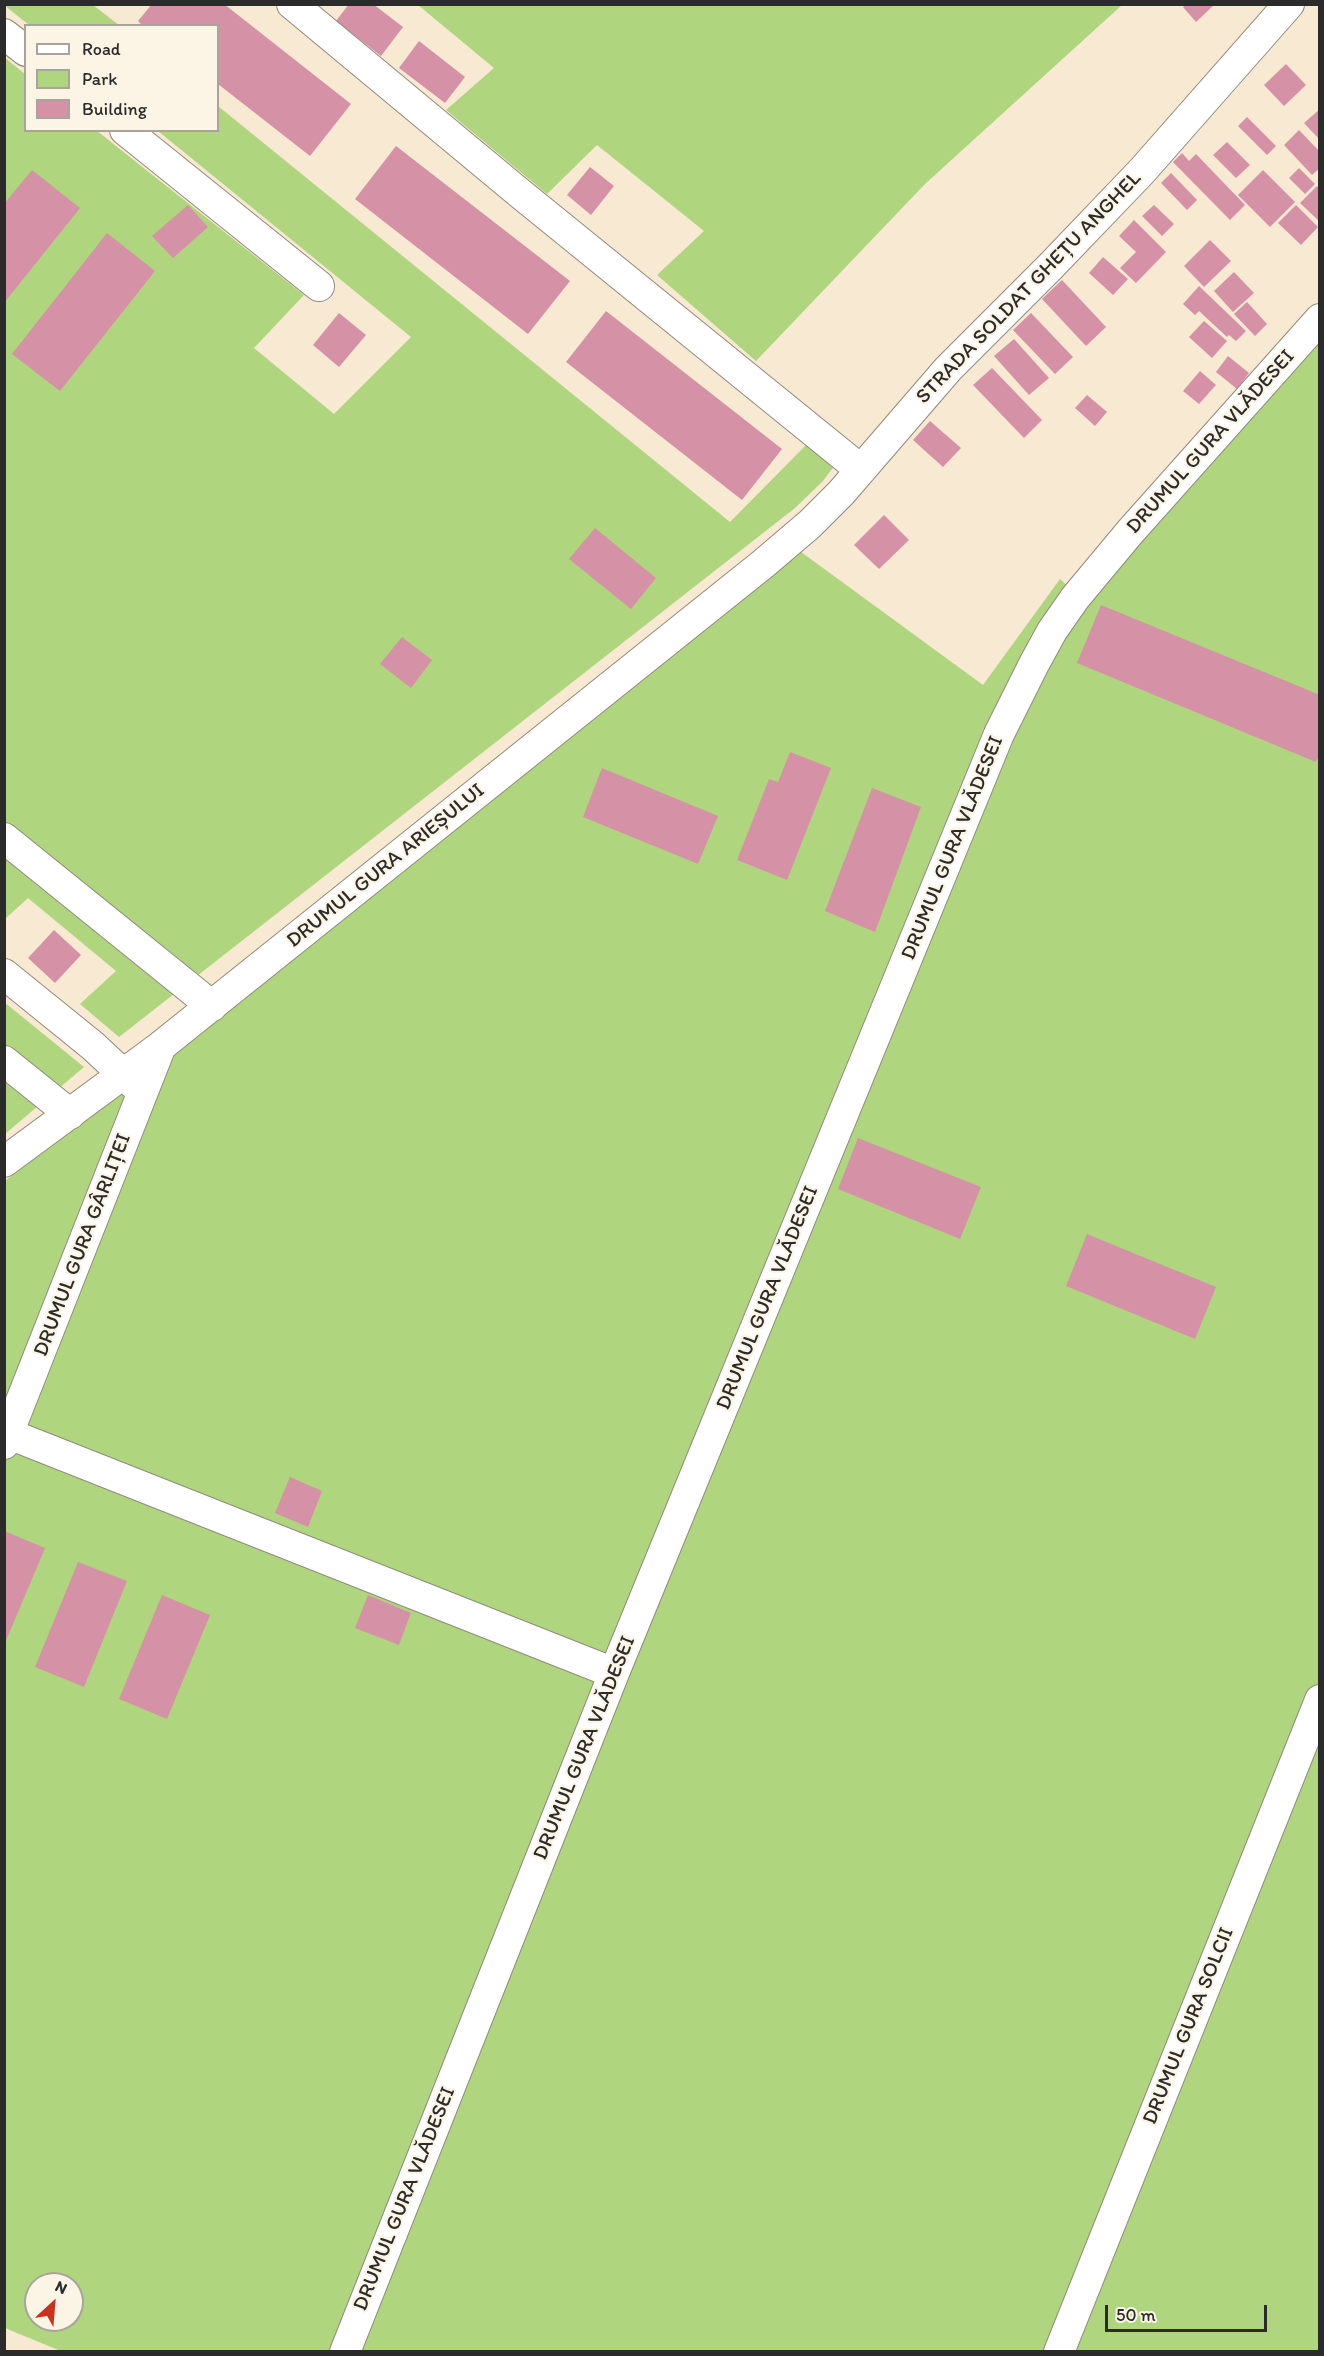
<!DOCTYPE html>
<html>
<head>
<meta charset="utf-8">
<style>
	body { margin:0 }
	#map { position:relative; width:1324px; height:2356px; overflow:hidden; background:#f7e9d2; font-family:Itim,sans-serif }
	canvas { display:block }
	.frame { position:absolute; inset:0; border:6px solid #2b2b2b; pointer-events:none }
	.legend { position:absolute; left:24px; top:24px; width:195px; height:108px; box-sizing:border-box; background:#fcf5e5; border:2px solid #a8a49b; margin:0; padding:8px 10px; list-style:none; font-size:18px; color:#2b2b2b }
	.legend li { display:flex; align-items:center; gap:12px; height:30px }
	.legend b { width:30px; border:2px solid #a8a49b }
	.north { position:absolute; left:24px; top:2272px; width:60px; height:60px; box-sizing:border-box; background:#fcf5e5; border:2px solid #a8a49b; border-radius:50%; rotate:26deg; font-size:16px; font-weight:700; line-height:24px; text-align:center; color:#2b2b2b }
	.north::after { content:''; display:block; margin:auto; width:21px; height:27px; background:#c8321e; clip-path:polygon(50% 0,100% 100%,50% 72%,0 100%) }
	.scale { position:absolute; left:1105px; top:2305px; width:162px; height:27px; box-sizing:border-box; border:3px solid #2b2b2b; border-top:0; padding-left:8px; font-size:18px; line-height:21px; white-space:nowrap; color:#2b2b2b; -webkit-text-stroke:4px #fcf5e5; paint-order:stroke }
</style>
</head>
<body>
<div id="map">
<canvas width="1324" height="2356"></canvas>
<div class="frame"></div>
<ul class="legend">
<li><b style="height:8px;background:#fff"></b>Road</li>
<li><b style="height:16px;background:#b0d57f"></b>Park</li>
<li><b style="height:16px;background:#d591a6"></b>Building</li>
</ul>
<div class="north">N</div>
<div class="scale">50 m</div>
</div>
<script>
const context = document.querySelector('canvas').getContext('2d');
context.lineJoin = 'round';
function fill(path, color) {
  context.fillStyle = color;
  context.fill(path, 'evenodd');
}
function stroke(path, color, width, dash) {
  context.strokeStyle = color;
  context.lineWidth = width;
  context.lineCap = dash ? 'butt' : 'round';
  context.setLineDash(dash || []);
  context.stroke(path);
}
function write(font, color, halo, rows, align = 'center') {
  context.font = font + ' Itim,sans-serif';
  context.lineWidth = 4.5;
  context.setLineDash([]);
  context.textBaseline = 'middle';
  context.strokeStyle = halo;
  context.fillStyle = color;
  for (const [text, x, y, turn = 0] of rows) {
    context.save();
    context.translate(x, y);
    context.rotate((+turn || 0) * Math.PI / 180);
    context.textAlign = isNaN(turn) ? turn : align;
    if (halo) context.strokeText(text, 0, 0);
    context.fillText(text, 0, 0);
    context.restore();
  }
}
fill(new Path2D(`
	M 4,5 L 93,5 L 119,25 L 29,25 Z
	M 418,5 L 1122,5 L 925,184 L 756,361 L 657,275 L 704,231 L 597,145 L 547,194 L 446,110 L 494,68 Z
	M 4,57 L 25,74 L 26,130 L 97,131 L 304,295 L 254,348 L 334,414 L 411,337 L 158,131 L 218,130 L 218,106 L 730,522 L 809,442 L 835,465 L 823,481 L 795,508 L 119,1037 L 80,1004 L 116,971 L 28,898 L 5,919 Z
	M 1319,332 L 1319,2351 L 63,2352 L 5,2328 L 5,1181 L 164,1057 L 797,549 L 983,685 L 1060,579 L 1071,589 ZM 36,2284 L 72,2284 L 72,2320 L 36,2320 Z
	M 4,1002 L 84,1067 L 5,1134 L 4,1134 Z`), '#b0d57f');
fill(new Path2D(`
	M 152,4 L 224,4 L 351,104 L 310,156 L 218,84 L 218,26 L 143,26 L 138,21 Z
	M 349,4 L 373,4 L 403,27 L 381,56 L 336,21 Z
	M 1186,4 L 1215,4 L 1196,22 L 1183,7 Z
	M 419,41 L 465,77 L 445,103 L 399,68 Z
	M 1286,64 L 1306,85 L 1284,106 L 1264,85 Z
	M 1320,109 L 1320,140 L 1304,123 Z
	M 1247,117 L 1276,146 L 1267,155 L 1238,126 Z
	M 1299,130 L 1320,152 L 1320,168 L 1312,175 L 1284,145 Z
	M 1227,142 L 1250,165 L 1236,178 L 1213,155 Z
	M 396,146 L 570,281 L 528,334 L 355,199 Z
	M 1182,153 L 1189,161 L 1196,154 L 1245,205 L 1230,220 L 1173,162 Z
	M 590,167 L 614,186 L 591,215 L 567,195 Z
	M 1299,168 L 1315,184 L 1305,194 L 1289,178 Z
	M 32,170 L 80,208 L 4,303 L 4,204 Z
	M 1263,170 L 1295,202 L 1270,227 L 1238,195 Z
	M 1171,173 L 1197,200 L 1187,210 L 1161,183 Z
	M 1317,186 L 1320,189 L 1320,222 L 1300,203 Z
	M 188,205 L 208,227 L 173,258 L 152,236 Z
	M 1154,205 L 1174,224 L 1162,236 L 1142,216 Z
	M 1296,205 L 1318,227 L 1301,245 L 1278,223 Z
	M 1134,220 L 1166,252 L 1136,283 L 1120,268 L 1136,252 L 1119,236 Z
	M 107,233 L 155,271 L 60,391 L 12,354 Z
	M 1210,240 L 1231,261 L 1204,287 L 1184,266 Z
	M 1103,257 L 1128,279 L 1113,295 L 1089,273 Z
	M 1234,272 L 1254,293 L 1233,312 L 1214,291 Z
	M 1062,280 L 1106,327 L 1086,346 L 1042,299 Z
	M 1199,286 L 1246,331 L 1236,341 L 1229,335 L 1227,337 L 1199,311 L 1195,315 L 1183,304 Z
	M 1247,302 L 1267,324 L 1255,336 L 1234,314 Z
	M 606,311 L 782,449 L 742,500 L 566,362 Z
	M 339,313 L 366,335 L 339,367 L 313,345 Z
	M 1031,313 L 1073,357 L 1055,374 L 1013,330 Z
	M 1204,321 L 1227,341 L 1212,358 L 1189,337 Z
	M 1014,339 L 1049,378 L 1029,395 L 994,356 Z
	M 1228,356 L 1249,373 L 1237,389 L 1216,372 Z
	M 992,368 L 1042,420 L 1024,438 L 973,385 Z
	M 1200,371 L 1216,385 L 1199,404 L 1183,391 Z
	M 1087,395 L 1107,412 L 1095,426 L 1075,408 Z
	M 930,421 L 961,448 L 943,467 L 913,440 Z
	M 884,515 L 909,540 L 879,569 L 854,545 Z
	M 595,528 L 656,578 L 631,609 L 569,559 Z
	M 1101,605 L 1320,695 L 1320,754 L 1316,762 L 1077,663 Z
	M 402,637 L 432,660 L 411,688 L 380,664 Z
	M 790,752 L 831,768 L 787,880 L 737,860 L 769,779 L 778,782 Z
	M 602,768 L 718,816 L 698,864 L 583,817 Z
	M 872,788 L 921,807 L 875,932 L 825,911 Z
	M 54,930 L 81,955 L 55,983 L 28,958 Z
	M 858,1138 L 981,1187 L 960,1239 L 838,1189 Z
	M 1087,1234 L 1216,1287 L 1195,1339 L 1066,1286 Z
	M 290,1477 L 322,1491 L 308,1527 L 275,1513 Z
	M 4,1531 L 45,1548 L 5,1643 L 4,1643 Z
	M 78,1562 L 127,1581 L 84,1687 L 35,1667 Z
	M 162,1595 L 210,1615 L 167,1719 L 119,1699 Z
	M 368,1595 L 411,1613 L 399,1645 L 355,1628 Z`), '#d591a6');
const minor = new Path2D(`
	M 292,4 L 522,195 L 861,470
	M 4,34 L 26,51
	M 125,130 L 319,286
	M 4,838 L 212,1006
	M 4,974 L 93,1046 L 137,1087
	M 4,1061 L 70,1114
	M 4,1162 L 161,1046 L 763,564 L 810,524 L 841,493 L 948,369 L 1051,266 L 1142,171 L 1289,4
	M 9,1434 L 614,1673
	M 4,1444 L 161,1046
	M 345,2352 L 614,1673 L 999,734 L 1034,664 L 1052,631 L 1075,598 L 1130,532 L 1320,319
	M 1059,2352 L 1320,1700`);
stroke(minor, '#918a7e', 32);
stroke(minor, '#fff', 30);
write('21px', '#2b2b2b', '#fcf5e5', [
	["STRADA SOLDAT GHEȚU ANGHEL",1029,288,-46],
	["DRUMUL GURA VLĂDESEI",1211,442,-48],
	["DRUMUL GURA VLĂDESEI",953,848,-68],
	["DRUMUL GURA ARIEȘULUI",386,866,-39],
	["DRUMUL GURA GÂRLIȚEI",83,1245,-69],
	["DRUMUL GURA VLĂDESEI",768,1298,-68],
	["DRUMUL GURA VLĂDESEI",585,1748,-68],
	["DRUMUL GURA SOLCII",1189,2026,-68],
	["DRUMUL GURA VLĂDESEI",405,2199,-68]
]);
</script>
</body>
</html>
